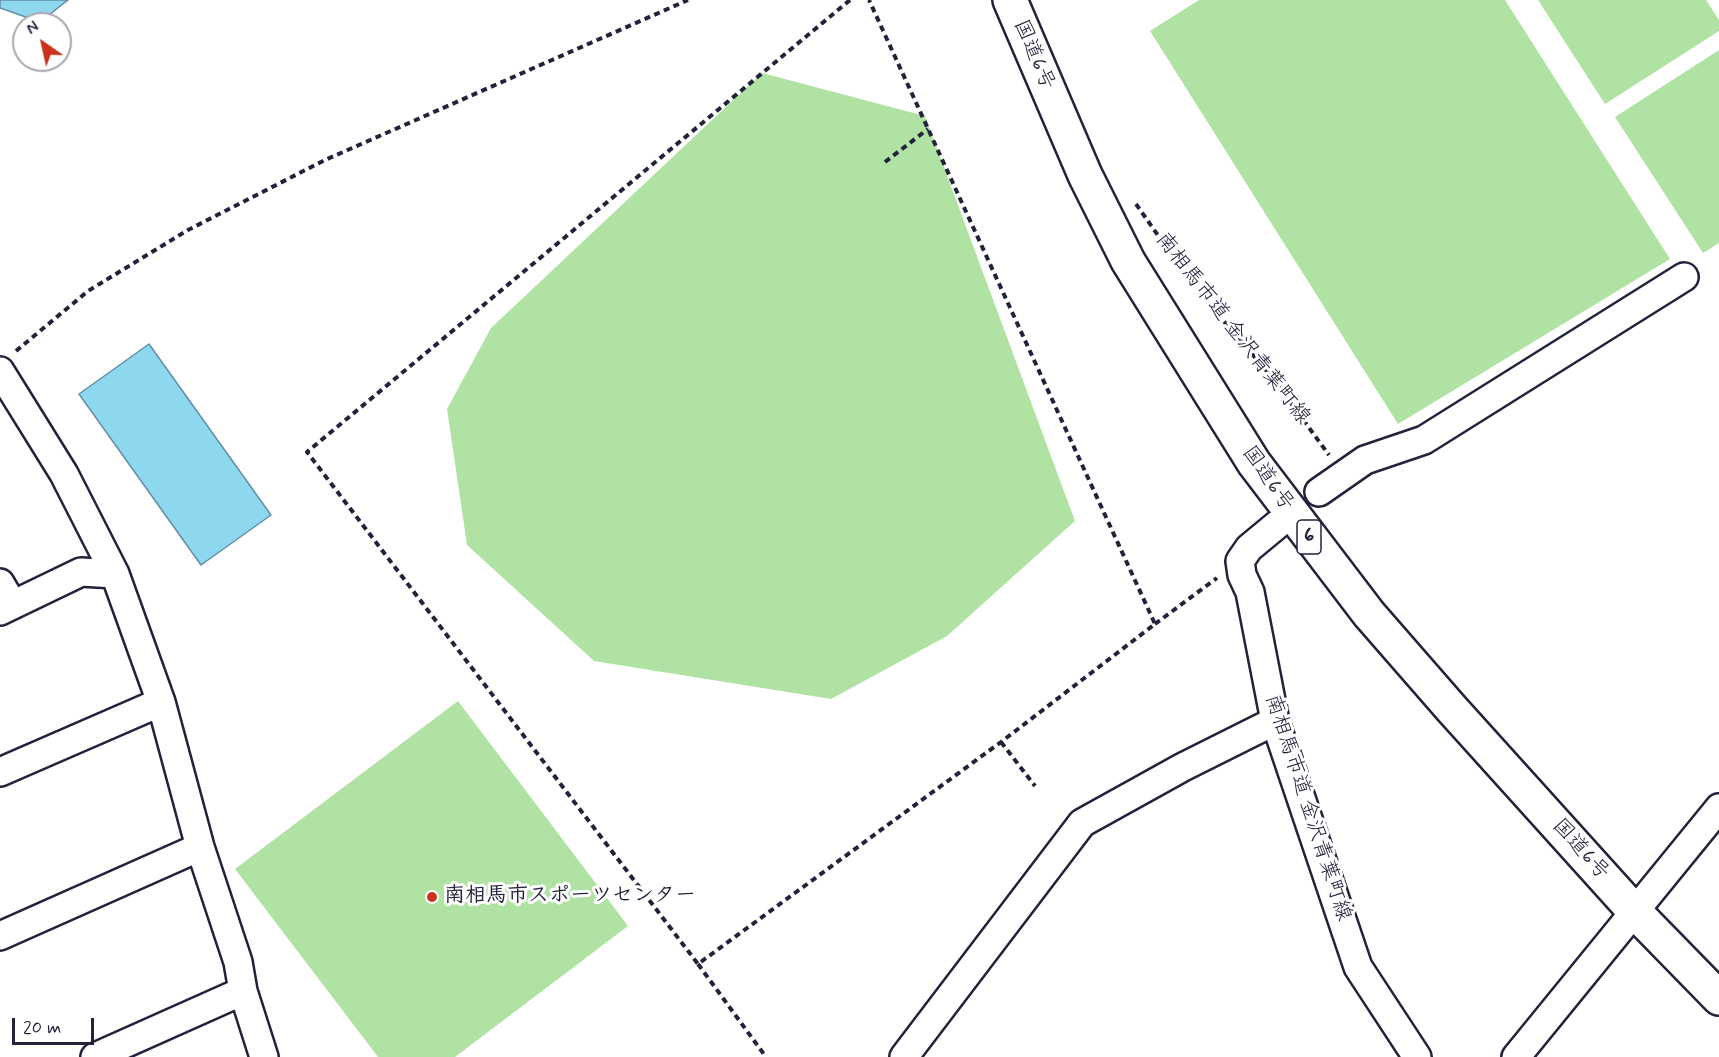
<!DOCTYPE html>
<html>
<head>
<meta charset="utf-8">
<style>
	body { margin:0 }
	#map { position:relative; width:1719px; height:1057px; overflow:hidden; background:#fff; font-family:Mynerve,sans-serif }
	canvas { display:block }
	.north { position:absolute; left:12px; top:12px; width:60px; height:60px; box-sizing:border-box; background:#fff; border:2px solid #a7a7b1; border-radius:50%; rotate:326deg; font-size:16px; font-weight:700; line-height:24px; text-align:center; color:#22223b }
	.north::after { content:''; display:block; margin:auto; width:21px; height:27px; background:#c8321e; clip-path:polygon(50% 0,100% 100%,50% 72%,0 100%) }
	.scale { position:absolute; left:12px; top:1018px; width:82px; height:27px; box-sizing:border-box; border:3px solid #22223b; border-top:0; padding-left:8px; font-size:18px; line-height:21px; white-space:nowrap; color:#22223b; -webkit-text-stroke:4px #fff; paint-order:stroke }
</style>
</head>
<body>
<div id="map">
<canvas width="1719" height="1057"></canvas>
<div class="north">N</div>
<div class="scale">20 m</div>
</div>
<script>
const context = document.querySelector('canvas').getContext('2d');
context.lineJoin = 'round';
function fill(path, color) {
  context.fillStyle = color;
  context.fill(path, 'evenodd');
}
function stroke(path, color, width, dash) {
  context.strokeStyle = color;
  context.lineWidth = width;
  context.lineCap = dash ? 'butt' : 'round';
  context.setLineDash(dash || []);
  context.stroke(path);
}
function write(font, color, halo, rows, align = 'center') {
  context.font = font + ' Mynerve,"Klee One",sans-serif';
  context.lineWidth = 6;
  context.setLineDash([]);
  context.textBaseline = 'middle';
  context.strokeStyle = halo;
  context.fillStyle = color;
  for (const [text, x, y, turn = 0] of rows) {
    context.save();
    context.translate(x, y);
    context.rotate((+turn || 0) * Math.PI / 180);
    context.textAlign = isNaN(turn) ? turn : align;
    if (halo) context.strokeText(text, 0, 0);
    context.fillText(text, 0, 0);
    context.restore();
  }
}
fill(new Path2D(`
	M 1199,0 L 1505,0 L 1670,259 L 1398,424 L 1150,31 Z
	M 1538,0 L 1706,0 L 1719,20 L 1719,31 L 1605,104 Z
	M 1719,50 L 1719,243 L 1703,253 L 1615,117 Z
	M 762,73 L 925,116 L 1075,521 L 947,636 L 831,699 L 594,661 L 467,545 L 447,409 L 491,328 Z
	M 458,701 L 628,926 L 455,1057 L 378,1057 L 235,869 Z`), '#b0e2a3');
const water = new Path2D(`
	M 0,0 L 68,0 L 40,22 L 0,8 Z
	M 149,344 L 271,515 L 201,565 L 79,394 Z`);
fill(water, '#8dd8ee');
stroke(water, '#628fa6', 1.5);
const minor = new Path2D(`
	M 0,371 L 64,474 L 115,574 L 161,702 L 200,847 L 238,962 L 243,991 L 264,1057
	M 1319,492 L 1365,460 L 1424,440 L 1684,277
	M 1278,524 L 1249,548 L 1240,561 L 1242,575 L 1250,592 L 1275,721 L 1358,967 L 1417,1057
	M 0,583 L 13,605
	M 0,611 L 81,572 L 115,574
	M 0,772 L 161,702
	M 0,936 L 200,847
	M 95,1057 L 243,991
	M 904,1057 L 1082,823 L 1183,767 L 1275,721
	M 1516,1057 L 1719,808`);
const trunk = new Path2D(`
	M 1010,0 L 1085,175 L 1128,261 L 1254,463 L 1369,614 L 1451,708 L 1636,913 L 1719,998`);
stroke(minor, '#22223b', 32);
stroke(trunk, '#22223b', 38);
stroke(new Path2D(`
	M 850,0 L 307,452 L 698,964 L 1001,742 L 1155,624 L 869,0
	M 885,162 L 928,129
	M 1136,204 L 1169,251 L 1221,318 L 1271,376 L 1329,455
	M 16,351 L 88,291 L 188,230 L 325,160 L 688,0
	M 1155,624 L 1217,578
	M 1001,742 L 1035,786
	M 698,964 L 766,1057`), '#22223b', 4, [6, 4.5]);
stroke(minor, '#fff', 27);
stroke(trunk, '#fff', 33);
for (const [x, y, r, color] of [
	[432,897,6,"#c8321e"]
]) {
  const dot = new Path2D();
  dot.arc(x, y, r, 0, 2 * Math.PI);
  context.fillStyle = color;
  context.fill(dot);
  stroke(dot, '#fff', 2);
}
for (const [x, y, w] of [
	[1309,537,24]
]) {
  const box = new Path2D();
  box.roundRect(x - w / 2, y - 17, w, 34, 4.5);
  context.fillStyle = '#fff';
  context.fill(box);
  stroke(box, '#22223b', 1.5);
}
write('bold 20px', '#22223b', null, [
	["6",1309,537]
]);
write('21px', '#22223b', '#fff', [
	["国道6号",1033,55,67],
	["南相馬市道 金沢青葉町線",1232,329,52],
	["国道6号",1267,479,55],
	["南相馬市道 金沢青葉町線",1307,808,72],
	["国道6号",1580,850,48]
]);
write('bold 21px', '#22223b', '#fff', [
	["南相馬市スポーツセンター",444,897]
], 'left');
</script>
</body>
</html>
